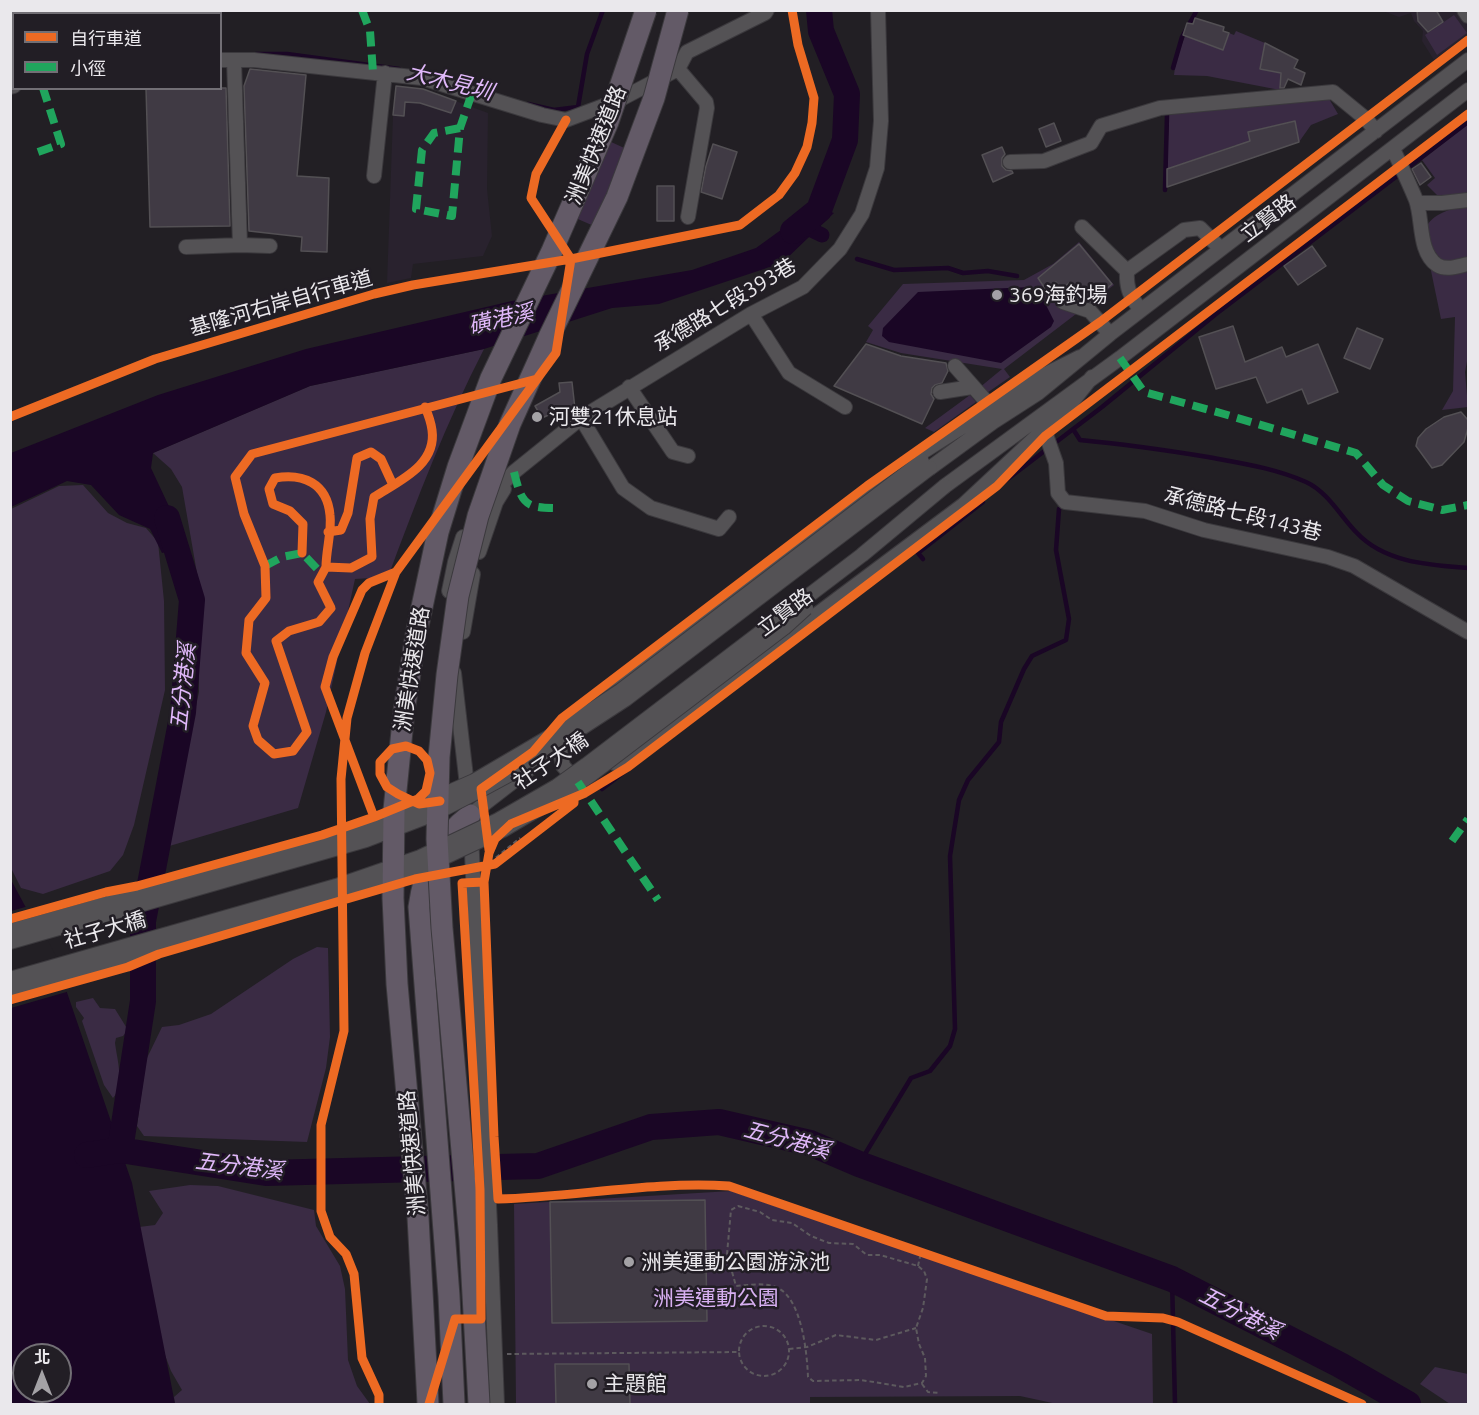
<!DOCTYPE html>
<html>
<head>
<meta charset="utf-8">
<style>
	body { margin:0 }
	#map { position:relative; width:1479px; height:1415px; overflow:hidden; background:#221f24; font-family:Ubuntu,"Noto Sans TC",sans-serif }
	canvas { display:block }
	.frame { position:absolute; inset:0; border:12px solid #eae8ec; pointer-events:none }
	.legend { position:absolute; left:12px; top:12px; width:210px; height:78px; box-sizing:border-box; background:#221e25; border:2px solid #726f75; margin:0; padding:8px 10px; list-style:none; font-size:18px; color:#eae8ec }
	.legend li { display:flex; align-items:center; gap:12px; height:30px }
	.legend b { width:30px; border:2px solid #726f75 }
	.north { position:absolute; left:12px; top:1343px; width:60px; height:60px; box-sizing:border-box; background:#221e25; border:2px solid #726f75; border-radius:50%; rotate:0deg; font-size:16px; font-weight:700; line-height:24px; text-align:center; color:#eae8ec }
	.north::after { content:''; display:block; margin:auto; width:21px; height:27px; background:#a4a2a6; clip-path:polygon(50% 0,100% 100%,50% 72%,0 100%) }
</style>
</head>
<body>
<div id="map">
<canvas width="1479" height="1415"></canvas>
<div class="frame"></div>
<ul class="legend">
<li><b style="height:8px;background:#ed6a23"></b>自行車道</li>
<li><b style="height:8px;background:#20a55d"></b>小徑</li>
</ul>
<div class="north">北</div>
</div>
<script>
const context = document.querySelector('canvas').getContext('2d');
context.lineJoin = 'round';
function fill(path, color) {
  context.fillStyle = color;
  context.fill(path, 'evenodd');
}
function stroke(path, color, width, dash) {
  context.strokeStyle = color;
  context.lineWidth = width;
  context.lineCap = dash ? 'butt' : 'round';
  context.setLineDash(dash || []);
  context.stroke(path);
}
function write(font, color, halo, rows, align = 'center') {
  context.font = font + ' Ubuntu,"Noto Sans TC",sans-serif';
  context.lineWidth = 5;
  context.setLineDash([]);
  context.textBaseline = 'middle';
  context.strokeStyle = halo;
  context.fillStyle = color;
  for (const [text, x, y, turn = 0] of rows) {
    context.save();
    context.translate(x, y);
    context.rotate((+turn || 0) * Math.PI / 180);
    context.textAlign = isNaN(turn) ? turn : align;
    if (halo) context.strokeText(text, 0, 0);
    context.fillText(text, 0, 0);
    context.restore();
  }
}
fill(new Path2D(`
	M 1383,11 L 1468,11 L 1468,34 L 1434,60 L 1422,41 L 1423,31 L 1414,21 L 1411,13 L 1399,17 Z
	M 396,86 L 423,89 L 488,113 L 487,189 L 492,236 L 483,256 L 413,264 L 411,278 L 387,283 L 393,115 Z`), '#29222e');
fill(new Path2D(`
	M 1454,15 L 1467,33 L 1437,55 L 1425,35 Z
	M 1236,31 L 1265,43 L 1260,69 L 1281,73 L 1280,90 L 1207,76 L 1174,75 L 1176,60 L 1185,36 L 1223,50 L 1229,33 L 1234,35 Z
	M 1328,97 L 1338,114 L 1311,125 L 1299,142 L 1294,121 L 1248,132 L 1255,156 L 1242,162 L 1236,145 L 1167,169 L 1169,112 Z
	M 1468,124 L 1468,193 L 1439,197 L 1427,185 L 1435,178 L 1422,160 Z
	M 598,136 L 644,157 L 610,233 L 564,213 Z
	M 1468,206 L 1468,259 L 1445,262 C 1437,256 1432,249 1429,239 C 1428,235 1425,230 1427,226 C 1433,213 1456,207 1468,206 Z
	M 1079,242 L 1114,285 L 1004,369 L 1010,377 L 984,395 L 979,388 L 1002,369 L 901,353 L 866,342 L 873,330 L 868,326 L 903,284 L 1024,280 L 1053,264 Z
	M 1430,266 L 1468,270 L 1468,356 L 1465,372 L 1468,407 L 1442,410 L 1453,391 L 1455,317 L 1441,319 Z
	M 484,349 C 446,423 417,499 388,577 L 355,579 L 326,712 L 298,808 L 166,847 L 199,692 L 198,579 L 182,487 L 171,469 L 153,453 L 310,386 Z
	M 970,395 L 976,402 L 934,432 L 925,428 Z
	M 83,485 L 108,513 L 127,523 L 146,528 L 158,542 L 164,601 L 165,690 L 134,825 L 123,855 L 110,871 L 43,894 L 21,888 L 11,868 L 11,509 L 59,486 Z
	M 317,947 L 328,948 L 330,1037 L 326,1068 L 307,1142 L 144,1136 L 137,1126 L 146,1060 L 162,1027 L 179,1025 L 211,1014 L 293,959 Z
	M 93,998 L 100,1008 L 115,1009 L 128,1030 L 123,1036 L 116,1038 L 115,1043 C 117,1059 125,1085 113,1098 L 104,1085 L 82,1021 L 84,1018 L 76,1007 L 76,1002 Z
	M 190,1185 L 218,1186 L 314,1210 L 316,1226 L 340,1266 L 345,1289 L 348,1360 L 357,1386 L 370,1404 L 175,1404 L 174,1397 L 182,1390 L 171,1371 L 152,1321 L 139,1227 L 155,1225 L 163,1213 L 149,1191 Z
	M 731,1191 L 1152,1334 L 1153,1404 L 1057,1404 L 1020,1396 L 810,1397 L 810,1404 L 516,1404 L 514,1204 Z
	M 1435,1367 L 1468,1374 L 1468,1404 L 1450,1404 L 1420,1384 Z`), '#3a2b44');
fill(new Path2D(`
	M 814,206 L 834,213 L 782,263 L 659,304 L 612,308 L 484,349 L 310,386 L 153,453 L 151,468 L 188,547 L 162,553 L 150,529 L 119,515 L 91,485 L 67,481 L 11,507 L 11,453 L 158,395 L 306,349 L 512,301 L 692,270 L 756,248 Z
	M 1031,287 L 1040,293 L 1054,321 L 1051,327 L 1001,363 L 889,342 L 882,336 L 883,328 L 918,292 Z
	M 10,878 L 59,969 L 132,1183 L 175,1404 L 11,1404 ZM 24,1355 L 60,1355 L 60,1391 L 24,1391 Z`), '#1a0625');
fill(new Path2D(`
	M 29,906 L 62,967 L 70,991 L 11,1008 L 11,911 Z`), '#221f24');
stroke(new Path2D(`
	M 256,54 L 287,54 L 399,69
	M 1173,68 L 1182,37 L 1197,10
	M 437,76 L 483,90
	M 528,104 L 554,110 L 578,107 L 587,54 L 603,10
	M 1165,190 L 1167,115
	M 857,259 L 894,270 L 948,268 L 963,273 L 988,271 L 1017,276
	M 1073,429 L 1080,440 C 1123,444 1165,450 1208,457 C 1240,463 1275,468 1306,482 C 1328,492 1341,517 1357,533 C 1385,563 1431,565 1468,568
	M 923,559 L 918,553 L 983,502
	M 602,789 L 1102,407 L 1216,314 L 1468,122
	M 859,1164 L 911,1078 L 930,1071 L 950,1046 L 955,1029 L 950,856 L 959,800 L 968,780 L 999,742 L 1001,722 L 1024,669 L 1032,656 L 1066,640 L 1069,619 L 1056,550 L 1059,509
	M 1172,1279 L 1175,1404`), '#1a0625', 4.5);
stroke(new Path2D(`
	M 801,225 L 822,235`), '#1a0625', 15);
stroke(new Path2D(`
	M 793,231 L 819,210 L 845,140 L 847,94 L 821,31 L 819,10
	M 120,1150 L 143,1001 L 143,921 L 183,712 L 192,600 L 167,518
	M 87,1155 L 120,1150 L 266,1173 L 538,1166 L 651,1127 L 719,1122 L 810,1143 L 859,1164 L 1172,1279 L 1340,1365 L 1408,1404`), '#1a0625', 26);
const building = new Path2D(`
	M 1417,10 L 1436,10 L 1443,22 L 1428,32 L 1418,21 Z
	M 1195,18 L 1224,27 L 1223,31 L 1229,33 L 1223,50 L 1183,35 L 1187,23 L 1193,24 Z
	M 1265,43 L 1298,60 L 1294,68 L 1305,73 L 1301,85 L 1288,79 L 1284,88 L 1280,88 L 1281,73 L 1260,69 Z
	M 250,69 L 306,75 L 297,176 L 329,178 L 327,252 L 301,251 L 302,237 L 249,231 L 244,86 Z
	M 396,86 L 423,89 L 456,101 L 451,113 L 420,103 L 405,102 L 404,116 L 393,115 Z
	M 146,88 L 226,88 L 230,226 L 150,227 Z
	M 1295,121 L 1299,142 L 1167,187 L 1167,169 L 1250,141 L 1248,132 Z
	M 1054,123 L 1061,141 L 1046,147 L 1039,129 Z
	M 713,144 L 737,152 L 722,199 L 701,192 L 706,166 Z
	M 1002,147 L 1005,154 L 1002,158 L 1002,166 L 1006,170 L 1012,171 L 1013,173 L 993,182 L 982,155 Z
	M 1421,163 L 1431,177 L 1420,185 L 1412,169 Z
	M 657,186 L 674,186 L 674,221 L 657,221 Z
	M 1079,244 L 1112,284 L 1091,302 L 1082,299 L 1069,283 L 1062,289 L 1056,282 L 1046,290 L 1038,278 Z
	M 1312,246 L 1326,266 L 1298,285 L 1284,266 Z
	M 1233,326 L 1245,362 L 1282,347 L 1286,357 L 1318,344 L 1338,392 L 1308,404 L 1302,389 L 1267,403 L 1256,377 L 1216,389 L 1199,337 Z
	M 1357,328 L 1383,339 L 1370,369 L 1344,358 Z
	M 866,344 L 901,356 L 946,363 L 948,371 L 942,383 L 935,385 L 932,388 L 931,394 L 934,399 L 922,424 L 834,386 Z
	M 572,382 L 575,409 L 555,412 L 542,418 L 535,406 L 560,392 L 559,383 Z
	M 1461,412 L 1468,420 L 1468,428 L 1464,442 L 1442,465 L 1432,468 L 1416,446 L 1418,438 L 1426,429 L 1444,417 Z
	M 705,1200 L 707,1321 L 552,1323 L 550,1202 Z
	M 555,1364 L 629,1364 L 630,1404 L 556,1404 Z`);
fill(building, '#403a44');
stroke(building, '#535054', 1.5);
const minor = new Path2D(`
	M 1464,10 L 1468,16
	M 220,60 L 254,60 L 422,78 L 542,115 L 566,120 L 619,100 L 678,69 L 687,52 L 765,13 L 767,10
	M 678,69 L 706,102 L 707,108 L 688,217
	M 10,87 L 14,86
	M 1393,149 C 1401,166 1409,183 1416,200 C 1423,219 1418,252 1437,265 C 1447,271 1458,266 1468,264
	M 1010,162 L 1044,161 L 1091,143 L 1101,126 L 1160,108 L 1333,92 L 1366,119 L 1376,131
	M 374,176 L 385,73
	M 1417,203 L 1442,203 L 1468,200
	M 1082,227 L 1127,271
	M 240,245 L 270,246
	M 186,247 L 240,245 L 234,60
	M 1063,302 L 1090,311 L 1110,334
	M 1141,310 C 1130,297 1126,288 1127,271 L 1184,230 L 1200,228 L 1221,249
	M 751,314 L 789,373 L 845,407
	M 955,366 L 992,408
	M 629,387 L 673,452 L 688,456
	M 940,392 L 972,387
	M 581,418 L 623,488 L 651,508 L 719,529 L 729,517
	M 1044,429 L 1056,463 L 1058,493 L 1065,502 L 1145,511 L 1204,530 L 1328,557 L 1354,566 L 1468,632
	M 930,468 L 993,422 L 1038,393 L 1110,334 L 1468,60
	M 945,486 L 1120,358 L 1468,90
	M 488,498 L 514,472 L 581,418 L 751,314 L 803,287 L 840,249 L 862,214 L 877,168 L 881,121 L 878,10
	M 479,552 L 496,502 L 504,489
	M 449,591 L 455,562 L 463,537
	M 463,632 L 473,574
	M 454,673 L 468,794
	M 582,715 L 593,700 L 921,453 L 1046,374 L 1080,357
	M 559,746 L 563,766 L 578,782
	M 614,763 L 625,758 L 963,505 L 1069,406 L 1092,377
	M 470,815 L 536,764
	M 471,834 L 490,1225 L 497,1404`);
const highway = new Path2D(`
	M 454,1404 L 449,1296 L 419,907 C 424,869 439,839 470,815`);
stroke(minor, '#3b393d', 16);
stroke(highway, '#3b393d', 23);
stroke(new Path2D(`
	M 1435,66 L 1468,40
	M 1221,229 L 1285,180
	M 1144,287 L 1199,246
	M 1111,313 L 1121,306
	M 1060,350 L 1090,329
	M 495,864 L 494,859 L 520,838
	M 738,1206 L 760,1212 L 772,1220 L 792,1223 L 811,1236 L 829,1243 L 853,1244 L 867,1255 L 880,1255 L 918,1266 L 924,1271 L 927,1279 L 923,1308 L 916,1328 L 919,1344 L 925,1358 L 926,1376 L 922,1383 L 904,1387 L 861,1380 L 813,1381 L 808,1377 C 807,1353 802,1300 778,1288 C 766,1282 749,1285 736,1286 L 727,1254 L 731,1210 Z
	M 918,1266 L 921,1252
	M739 1351a25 25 0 1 1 50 0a25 25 0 1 1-50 0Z
	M 789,1349 L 807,1347 L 836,1335 L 876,1340 L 916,1328
	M 507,1354 L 739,1352
	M 922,1384 L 928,1392 L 940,1393`), '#5d5a5e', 2, [4.5, 3]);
stroke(minor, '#545255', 14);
stroke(highway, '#635a67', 21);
const minorBridge = new Path2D(`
	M 10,931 L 334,839 L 379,823 L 474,781 L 566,727 L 620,691 L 922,461
	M 10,942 L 366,840 L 434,814 L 477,792 L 514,772 L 626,699 L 930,468
	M 10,979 L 336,886 L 420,857 L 498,820 L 557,786 L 586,765 L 862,555 L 945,486
	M 10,990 L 339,897 L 424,867 L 503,830 L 562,795 L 592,774 L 784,628 L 806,608`);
const highwayBridge = new Path2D(`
	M 428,1404 L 418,1217 L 397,984 L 393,898 L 394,810 L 404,711 L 416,635 L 438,532 L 458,467 L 491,378 L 552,251 L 608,122 L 646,10
	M 479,1404 L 470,1240 L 442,928 L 437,839 L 439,757 L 447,675 L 458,596 L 478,516 L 510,424 L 550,335 L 617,197 L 654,98 L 678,10`);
stroke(minorBridge, '#3b393d', 16, []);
stroke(highwayBridge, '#3b393d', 23, []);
stroke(minorBridge, '#545255', 14);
stroke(highwayBridge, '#635a67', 21);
stroke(new Path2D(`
	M 40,10 L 41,14
	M 362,10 L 370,31 L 373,72
	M 460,128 L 434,133 L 422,150 L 416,209 L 452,216 L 460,128 L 472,93
	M 38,152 L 61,144 L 43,88
	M 1120,358 L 1144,392 L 1224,414 L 1356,453 L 1383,485 L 1408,501 L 1442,510 L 1468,505
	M 514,472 C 522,504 524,508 558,508
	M 265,566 L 282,557 L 302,553 L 322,574
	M 578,782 L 658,900
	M 1452,841 L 1468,819`), '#20a55d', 8, [15, 8]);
stroke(new Path2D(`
	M 425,407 C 428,414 431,422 432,430 C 437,465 399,481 374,497 L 370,519 L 372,557 L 351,568 L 326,567 L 318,582 L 331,608 L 319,622 L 289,631 L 276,641 L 307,732 L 293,751 L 274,754 L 258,740 L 253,726 L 265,683 L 246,653 L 249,620 L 266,598 L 265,566 L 244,514 L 235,477 L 252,454 L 537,379
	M 10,417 L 155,359 L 374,294 L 413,285 L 571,259 L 740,225 L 779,195 L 795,173 L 807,147 L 812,123 L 814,98 L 798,45 L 792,10
	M 328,532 L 341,530 L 348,513 L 357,458 L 371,452 L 381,459 L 393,485
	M 302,553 L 303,524 L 290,511 L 273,504 L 269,489 L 275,478 C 303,473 327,483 330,515 C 332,531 326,550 326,567
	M 374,817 L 325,687 L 333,657 L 362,590 L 369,583 L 396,572
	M 489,850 L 481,789 L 533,752 L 562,718 L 867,486 L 1100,322 L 1468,40
	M 10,919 L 106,892 L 137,886 L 322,835 L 374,817 L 418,799 L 426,791 L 430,773 L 427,760 L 419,751 L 406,746 L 392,749 L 380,762 L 380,774 L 387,787 L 398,794 L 419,804 L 440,801
	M 10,1000 L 128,967 L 159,954 L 415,879 L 495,864 L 574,803 L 574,801
	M 379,1404 L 379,1395 L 362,1358 L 354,1274 L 346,1254 L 330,1237 L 321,1211 L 321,1125 L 344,1031 L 341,779 L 347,718 L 365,653 L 396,572 L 556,353 L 571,259 L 531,198 L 536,174 L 566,120
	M 429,1404 L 455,1319 L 481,1319 L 480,1190 L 462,883 L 484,882
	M 1362,1404 L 1178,1322 L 1163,1318 L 1106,1316 L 729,1186 C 653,1181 575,1197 498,1199 L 494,1137 L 484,882 L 489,853 L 495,839 L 511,824 L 585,793 L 628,767 L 997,486 L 1045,436 L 1468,114`), '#ed6a23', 9);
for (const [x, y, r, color] of [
	[997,295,6,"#a4a2a6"],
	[537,417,6,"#a4a2a6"],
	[629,1262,6,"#a4a2a6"],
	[592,1384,6,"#a4a2a6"]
]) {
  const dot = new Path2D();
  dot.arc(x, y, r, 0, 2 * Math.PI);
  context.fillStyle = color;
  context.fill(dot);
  stroke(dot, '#221e25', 2);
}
write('21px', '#eae8ec', '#221e25', [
	["洲美快速道路",596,145,-68],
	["立賢路",1268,218,-37],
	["基隆河右岸自行車道",281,303,-16],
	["承德路七段393巷",725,305,-31],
	["承德路七段143巷",1243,514,14],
	["立賢路",785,612,-37],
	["洲美快速道路",412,669,-81],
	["社子大橋",551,761,-34],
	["社子大橋",105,930,-16],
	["洲美快速道路",412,1153,-95]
]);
write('21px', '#eae8ec', '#221e25', [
	["369海釣場",1009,295],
	["河雙21休息站",549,417],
	["洲美運動公園游泳池",641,1262],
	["主題館",604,1384]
], 'left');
write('21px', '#d7aff1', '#221e25', [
	["洲美運動公園",716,1298]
]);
write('italic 22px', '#e0b8fa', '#221e25', [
	["大木見圳",450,82,14],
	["磺港溪",501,319,-13],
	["五分港溪",183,687,-84],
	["五分港溪",787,1140,15],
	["五分港溪",239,1166,7],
	["五分港溪",1240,1313,27]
]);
</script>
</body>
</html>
